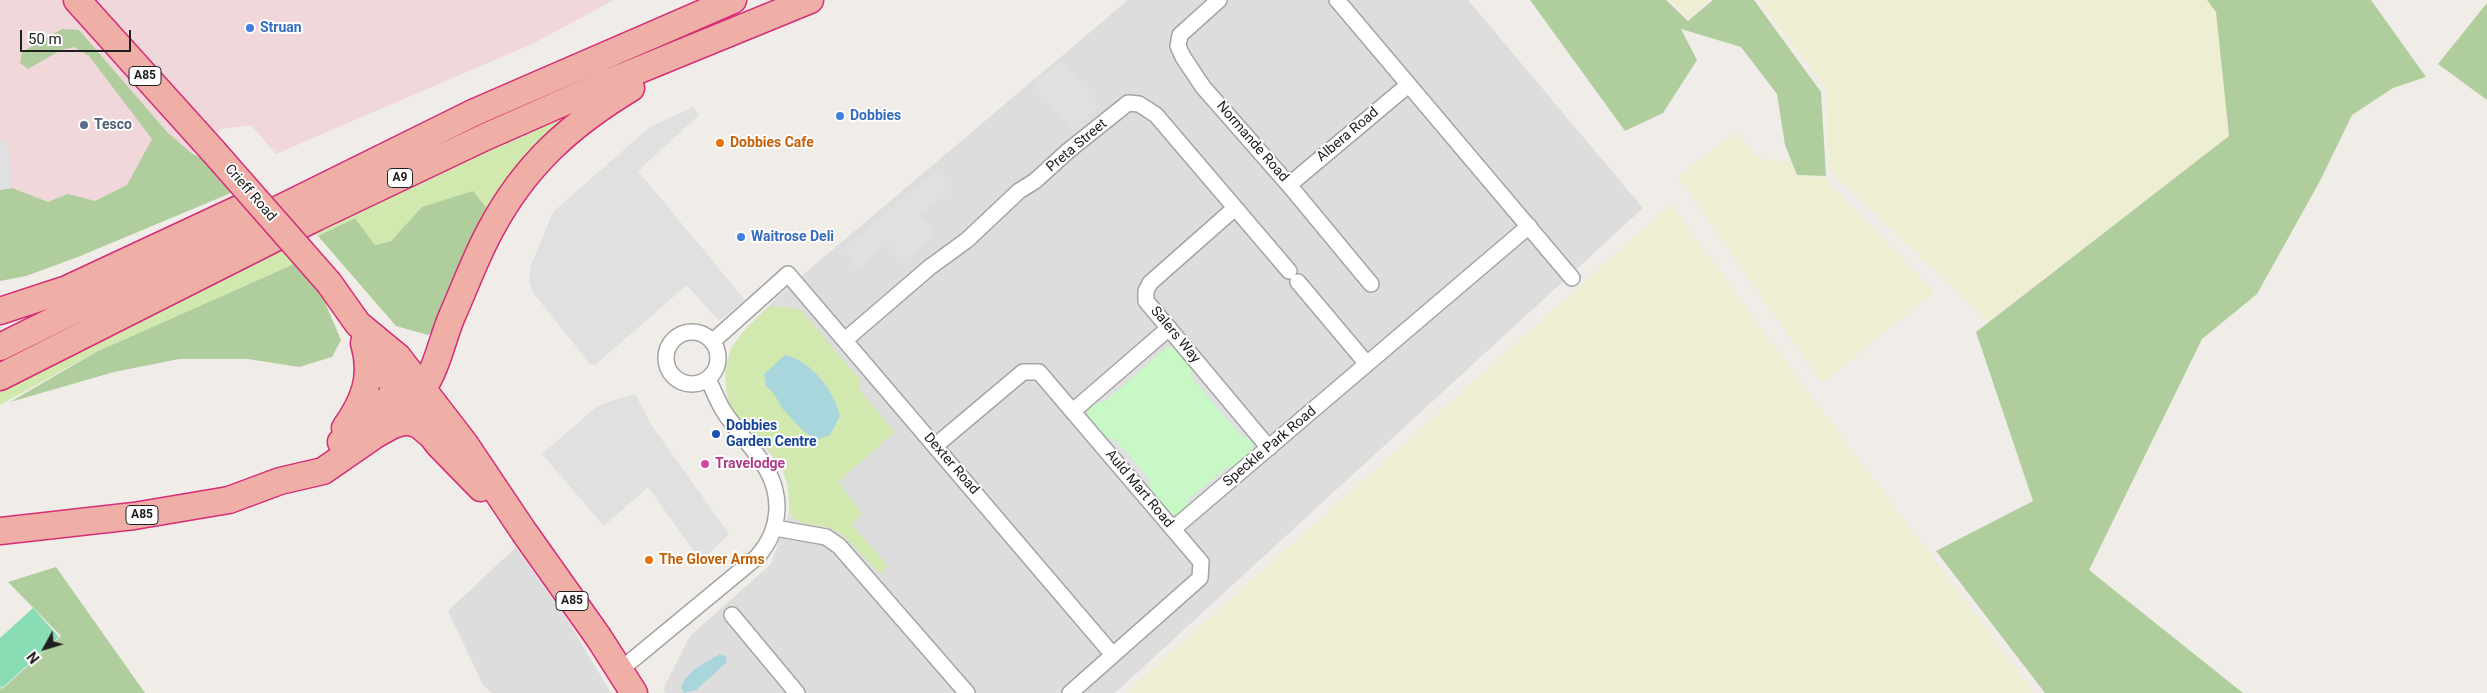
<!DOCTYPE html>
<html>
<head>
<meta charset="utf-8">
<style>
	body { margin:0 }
	#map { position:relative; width:2487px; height:693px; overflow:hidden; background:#f0ece7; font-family:Roboto,sans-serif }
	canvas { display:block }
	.north { position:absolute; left:20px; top:623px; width:50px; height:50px; -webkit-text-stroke:4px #fff; paint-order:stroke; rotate:231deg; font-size:14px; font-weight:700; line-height:20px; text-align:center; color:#202020 }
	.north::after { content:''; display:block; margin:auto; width:18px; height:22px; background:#202020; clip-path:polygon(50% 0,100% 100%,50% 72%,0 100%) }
	.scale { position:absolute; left:20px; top:30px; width:111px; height:22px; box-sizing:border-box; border:2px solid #202020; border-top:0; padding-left:6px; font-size:15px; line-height:18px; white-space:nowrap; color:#202020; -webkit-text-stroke:4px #fff; paint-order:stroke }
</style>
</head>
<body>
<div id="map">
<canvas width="2487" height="693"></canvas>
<div class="north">N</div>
<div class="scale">50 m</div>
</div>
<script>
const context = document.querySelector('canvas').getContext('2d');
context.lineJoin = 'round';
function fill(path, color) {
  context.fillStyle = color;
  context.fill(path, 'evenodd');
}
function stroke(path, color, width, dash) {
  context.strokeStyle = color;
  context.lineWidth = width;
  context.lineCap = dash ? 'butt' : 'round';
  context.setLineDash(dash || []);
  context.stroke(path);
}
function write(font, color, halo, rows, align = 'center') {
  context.font = font + ' Roboto,sans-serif';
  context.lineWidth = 4;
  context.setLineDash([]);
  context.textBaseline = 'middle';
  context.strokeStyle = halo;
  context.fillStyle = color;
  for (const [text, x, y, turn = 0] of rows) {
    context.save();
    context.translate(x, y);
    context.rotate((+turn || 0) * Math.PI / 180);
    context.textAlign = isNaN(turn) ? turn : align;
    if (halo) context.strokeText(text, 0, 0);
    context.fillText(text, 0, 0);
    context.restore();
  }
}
fill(new Path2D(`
	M 1128,0 L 1468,0 L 1643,208 L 1115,693 L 665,693 L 663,689 L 690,636 L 771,564 L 789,513 L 789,488 L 781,466 L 736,416 L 727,397 L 725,370 L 731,348 L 746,328 L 785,290 Z
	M 516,547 L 568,621 L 611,693 L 492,693 L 483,685 L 448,611 Z`), '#dedddd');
fill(new Path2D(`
	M 0,0 L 614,0 L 532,44 L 276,154 L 251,125 L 222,129 L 145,188 L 113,206 L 54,206 L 0,198 Z`), '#f0d7d9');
fill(new Path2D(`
	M 1670,0 L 1709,0 L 1689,19 Z
	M 1759,0 L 2207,0 L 2216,12 L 2229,136 L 1988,321 L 1830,171 L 1825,87 Z
	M 1736,132 L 1759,159 L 1789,161 L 1796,176 L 1824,177 L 1934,292 L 1822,383 L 1678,177 Z
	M 1671,204 L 1810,395 L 2034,693 L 1126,693 Z`), '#eeeed3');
fill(new Path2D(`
	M 624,78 L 488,210 L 423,207 L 391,241 L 375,245 L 355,218 L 318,236 L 308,225 Z
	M 278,244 L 294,264 L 96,352 L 0,405 L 0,384 Z
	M 770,306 L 800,309 L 860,380 L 860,391 L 895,432 L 838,482 L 862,514 L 852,525 L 888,566 L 880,574 L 842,534 L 823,526 L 800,523 L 789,513 C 789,497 789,479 780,465 C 768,447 749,434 737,417 C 730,407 727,396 726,385 C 722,347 745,330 770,306 Z`), '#d1e9af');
fill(new Path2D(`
	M 1530,0 L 1666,0 L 1688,21 L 1713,0 L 1754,0 L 1821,92 L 1826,176 L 1797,175 L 1785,145 L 1777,94 L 1741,47 L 1681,29 L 1697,60 L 1663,113 L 1625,131 Z
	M 2207,0 L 2371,0 L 2426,77 L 2393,88 L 2352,115 L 2320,181 L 2257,294 L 2202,339 L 2089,570 L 2243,693 L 2045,693 L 1936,551 L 2033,501 L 1976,332 L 2229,136 L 2216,12 Z
	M 2487,3 L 2487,100 L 2438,64 Z
	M 62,29 L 79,30 L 167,132 L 190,152 L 211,164 L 231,193 L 78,257 L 26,276 L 0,281 L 0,190 L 12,188 L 48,202 L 68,194 L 95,201 L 127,185 L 152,139 L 89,56 L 74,47 L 61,50 L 28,69 L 20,63 L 22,52 Z
	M 473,191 L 488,210 L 434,330 L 428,335 L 396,326 L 318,236 L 355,218 L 375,245 L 391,241 L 422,207 Z
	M 294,264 L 321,293 L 341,340 L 332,357 L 299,367 L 248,359 L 179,359 L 114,372 L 10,402 L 96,352 Z
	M 56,567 L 145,693 L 0,693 L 0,687 L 2,689 L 61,636 L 8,582 Z`), '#b0ce9d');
fill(new Path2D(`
	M 1168,346 L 1176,349 L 1192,369 L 1191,377 L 1251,437 L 1253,447 L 1250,456 L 1186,510 L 1177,514 L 1168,514 L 1086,417 L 1093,401 L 1104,402 Z`), '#c7f8c6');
fill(new Path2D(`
	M 33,608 L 59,637 L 2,688 L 0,686 L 0,638 Z`), '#88ddb4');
fill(new Path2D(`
	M 1061,60 L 1100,106 L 1072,130 L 1033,84 Z
	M 693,107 L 699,115 L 638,171 L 745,300 L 719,321 L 687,285 L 595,365 L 589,363 L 533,293 L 529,281 L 531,265 L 553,212 L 650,127 Z
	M 0,139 L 9,148 L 12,188 L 0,190 Z
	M 935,171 L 953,188 L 920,216 L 936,234 L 905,261 L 888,243 L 857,270 L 848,260 L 851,257 L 843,249 Z
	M 1155,350 L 1154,358 L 1104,402 L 1093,401 Z
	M 1192,369 L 1251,437 L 1243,438 L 1191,377 Z
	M 635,394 L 652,426 L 729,534 L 701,561 L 648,487 L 604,526 L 542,454 L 599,405 Z
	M 1103,438 L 1115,439 L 1151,481 L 1148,491 Z
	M 1227,467 L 1236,467 L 1186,510 L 1187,501 Z`), '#e0e0e0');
fill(new Path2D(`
	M 785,355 C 811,360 835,392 840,416 L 830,435 L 817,440 L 803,431 L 782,408 L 774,394 L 766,386 L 764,374 Z
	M 720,654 L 727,657 L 726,663 L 696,690 L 684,693 L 681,688 C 685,672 706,662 720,654 Z`), '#a9d6dd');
const minor = new Path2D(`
	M 1219,0 L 1180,35 L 1178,46 L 1183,57 L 1203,87 L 1289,185 L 1371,284
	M 1337,0 L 1572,278
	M 1289,185 L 1407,86
	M 1235,208 L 1150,283 L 1146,291 L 1146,301 L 1269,448
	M 1298,282 L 1367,364
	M666 358a26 26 0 1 1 52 0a26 26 0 1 1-52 0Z
	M 845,340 L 930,267 L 967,240 L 1019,191 L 1035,181 L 1068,151 L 1128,103 L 1139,104 L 1156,115 L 1289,271
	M 712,342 L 788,274 L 1113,655
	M 1073,411 L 1169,328
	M 935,446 L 1023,372 L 1039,372 L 1201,562 L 1200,578 L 1070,693
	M 775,528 L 826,537 L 839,546 L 967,693
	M 1173,529 L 1529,226
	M 732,615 L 797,693
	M 619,671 L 757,557 C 770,542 776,528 777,509 C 778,466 743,443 723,410 C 717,400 713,389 708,379`);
const trunk = new Path2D(`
	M 77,0 L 214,152
	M 329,283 L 358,324 L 398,357 L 465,444 L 524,532 L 599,638 L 634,693
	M 0,311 L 67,289 L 245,206
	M 365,337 L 396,390 L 439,445 L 481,488
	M 0,347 L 475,112 L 733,0
	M 0,377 L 315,218 L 485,137 L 612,81 L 810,0
	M 393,425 C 401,408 419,396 428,380 C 439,360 443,337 452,316 C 465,287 476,256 491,229 C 525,165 570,125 631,88
	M 345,428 C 364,401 374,377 364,343
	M 341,442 L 410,379
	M 0,531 L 134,516 L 229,500 L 280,481 L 323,471 L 375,435 L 393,425 L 403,422 L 410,422 L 419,425 L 432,436`);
stroke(minor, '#a4a4a4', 18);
stroke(trunk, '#d72c77', 29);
stroke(minor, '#fff', 15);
stroke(trunk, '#efaea6', 26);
const trunkBridge = new Path2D(`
	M 214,152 L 329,283`);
stroke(trunkBridge, '#d72c77', 29, []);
stroke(trunkBridge, '#efaea6', 26);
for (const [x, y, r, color] of [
	[250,28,5,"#3f7fe0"],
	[840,116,5,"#3f7fe0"],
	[84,125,5,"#5c6f8a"],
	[720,143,5,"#e8710a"],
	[741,237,5,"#3f7fe0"],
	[716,434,5,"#1a4fb4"],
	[705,464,5,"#d1479c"],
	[649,560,5,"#e8710a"]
]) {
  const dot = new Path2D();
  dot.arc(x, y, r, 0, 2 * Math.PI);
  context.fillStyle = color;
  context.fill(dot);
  stroke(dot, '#fff', 2);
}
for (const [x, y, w] of [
	[145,76,32],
	[400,178,25],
	[142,515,32],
	[572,601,32]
]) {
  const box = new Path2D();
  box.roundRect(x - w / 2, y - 9.5, w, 19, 4);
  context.fillStyle = '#fff';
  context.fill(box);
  stroke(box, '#202020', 1);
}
write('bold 12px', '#202020', null, [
	["A85",145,76],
	["A9",400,178],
	["A85",142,515],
	["A85",572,601]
]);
write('bold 14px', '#366cbe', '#fff', [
	["Struan",260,28],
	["Dobbies",850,116],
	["Waitrose Deli",751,237]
], 'left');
write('bold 14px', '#4e5e75', '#fff', [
	["Tesco",94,125]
], 'left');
write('14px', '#202020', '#fff', [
	["Albera Road",1348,135,-40],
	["Normande Road",1252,142,49],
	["Preta Street",1077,146,-40],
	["Crieff Road",250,193,49],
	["Salers Way",1175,335,50],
	["Speckle Park Road",1270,447,-40],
	["Dexter Road",951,464,49],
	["Auld Mart Road",1139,489,50]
]);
write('bold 14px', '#c56008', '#fff', [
	["Dobbies Cafe",730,143],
	["The Glover Arms",659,560]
], 'left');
write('bold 14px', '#164399', '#fff', [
	["Dobbies",726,426],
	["Garden Centre",726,442]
], 'left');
write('bold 14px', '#b23c85', '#fff', [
	["Travelodge",715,464]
], 'left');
</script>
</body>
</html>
